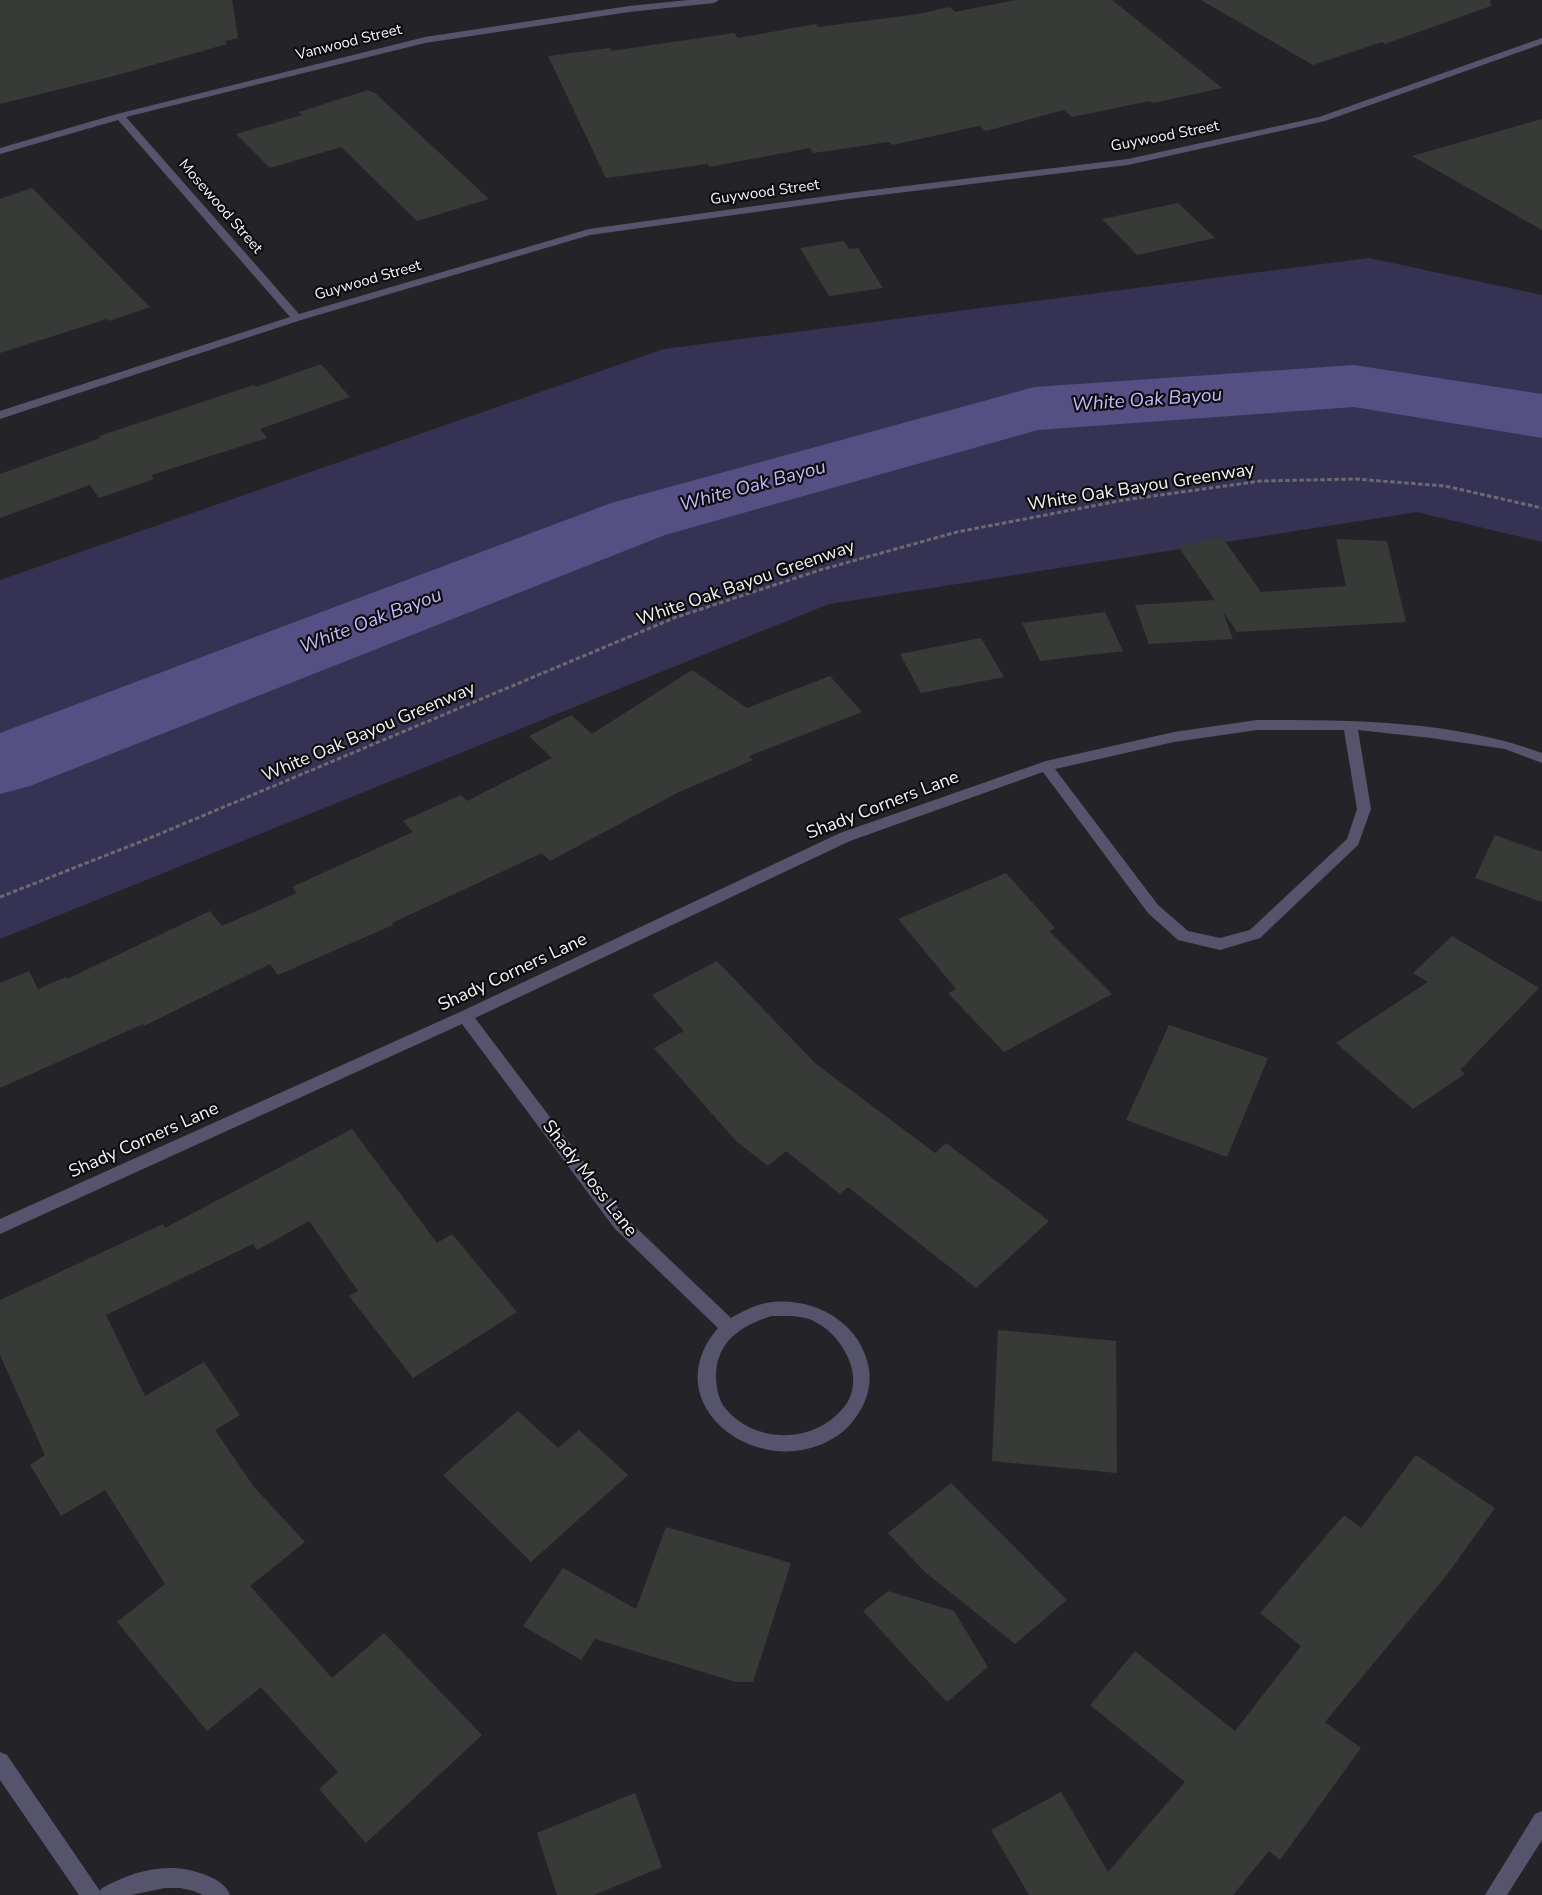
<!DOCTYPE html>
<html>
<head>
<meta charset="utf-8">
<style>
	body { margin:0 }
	canvas { display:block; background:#242428 }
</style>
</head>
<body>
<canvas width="1542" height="1895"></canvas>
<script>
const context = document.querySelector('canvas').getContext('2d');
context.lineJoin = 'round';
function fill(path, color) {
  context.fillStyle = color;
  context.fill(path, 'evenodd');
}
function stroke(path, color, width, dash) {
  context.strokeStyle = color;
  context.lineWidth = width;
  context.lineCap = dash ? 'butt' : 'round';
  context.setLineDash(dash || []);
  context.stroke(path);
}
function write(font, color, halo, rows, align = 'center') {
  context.font = font + ' "Nunito Sans",sans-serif';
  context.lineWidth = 4.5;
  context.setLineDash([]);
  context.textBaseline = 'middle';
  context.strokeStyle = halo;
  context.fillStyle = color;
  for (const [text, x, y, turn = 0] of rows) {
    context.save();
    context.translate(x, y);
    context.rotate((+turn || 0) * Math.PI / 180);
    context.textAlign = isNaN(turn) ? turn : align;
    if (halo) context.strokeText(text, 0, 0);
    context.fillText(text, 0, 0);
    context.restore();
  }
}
fill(new Path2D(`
	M 1369,258 L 1542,295 L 1542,542 L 1417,512 L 829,604 L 0,939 L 0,580 L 664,349 Z`), '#353254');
fill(new Path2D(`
	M 1354,365 L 1542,394 L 1542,438 L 1354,407 L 1038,430 L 665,535 L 30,786 L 0,794 L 0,733 L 611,503 L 1009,394 L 1034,387 Z`), '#554f84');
fill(new Path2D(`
	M 0,0 L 232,0 L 238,38 L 225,41 L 227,44 L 110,77 L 0,104 Z
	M 1016,0 L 1112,0 L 1222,88 L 1153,103 L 1150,101 L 1072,117 L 1064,110 L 986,131 L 979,126 L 892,145 L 889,142 L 813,153 L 810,148 L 709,167 L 708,164 L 606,178 L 548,56 L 610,48 L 611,51 L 734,33 L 738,38 L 816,24 L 819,27 L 918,14 L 950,7 L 955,12 Z
	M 1201,0 L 1490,0 L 1491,6 L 1385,44 L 1382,42 L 1313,65 Z
	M 368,90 L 375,93 L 489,199 L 417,221 L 341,147 L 270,168 L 236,134 L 302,115 L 299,112 Z
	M 1542,119 L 1542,230 L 1412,156 Z
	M 32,188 L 150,307 L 109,321 L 107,319 L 0,353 L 0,199 Z
	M 1178,203 L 1215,238 L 1137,255 L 1102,219 Z
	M 844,241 L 849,249 L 858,248 L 883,288 L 829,296 L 800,248 Z
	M 321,364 L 350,397 L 260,429 L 267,438 L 151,475 L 154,479 L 99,498 L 90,485 L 0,518 L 0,474 L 100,438 L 99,436 L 254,385 L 256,387 Z
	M 1222,537 L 1261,592 L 1346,586 L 1336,539 L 1387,541 L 1406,622 L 1237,632 L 1223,612 L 1233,639 L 1149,644 L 1135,605 L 1215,600 L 1178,546 Z
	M 1105,612 L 1123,651 L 1040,661 L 1022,623 Z
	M 981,638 L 1004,677 L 921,693 L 900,654 Z
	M 692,670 L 747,708 L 830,676 L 862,712 L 749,756 L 753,760 L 679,792 L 550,861 L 542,853 L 392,923 L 393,925 L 278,975 L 270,964 L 144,1026 L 143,1024 L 0,1088 L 0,983 L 29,971 L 38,989 L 66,977 L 67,979 L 210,911 L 222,926 L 297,893 L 292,887 L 413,832 L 403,821 L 461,795 L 467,801 L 552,758 L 529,736 L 571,715 L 592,734 Z
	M 1495,835 L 1542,852 L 1542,902 L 1475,878 Z
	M 1006,873 L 1055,928 L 1049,931 L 1112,994 L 1004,1052 L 948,993 L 956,989 L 898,919 Z
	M 1452,936 L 1539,988 L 1460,1070 L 1465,1074 L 1413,1109 L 1336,1043 L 1428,982 L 1413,973 Z
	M 717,961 L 816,1064 L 935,1153 L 946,1143 L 1049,1221 L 976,1288 L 848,1187 L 840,1194 L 786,1151 L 768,1166 L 736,1141 L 654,1048 L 684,1031 L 652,995 Z
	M 1169,1025 L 1268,1058 L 1227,1157 L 1126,1120 Z
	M 352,1129 L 437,1243 L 452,1234 L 517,1312 L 413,1378 L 349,1296 L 358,1291 L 309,1221 L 257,1250 L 253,1244 L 106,1315 L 145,1396 L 204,1362 L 240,1415 L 215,1430 L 254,1487 L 305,1542 L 250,1586 L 332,1678 L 384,1633 L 482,1735 L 366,1843 L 319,1789 L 338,1772 L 261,1687 L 207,1731 L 117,1622 L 165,1584 L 105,1490 L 61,1516 L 30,1465 L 45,1455 L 0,1355 L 0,1300 L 163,1224 L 165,1228 Z
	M 998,1330 L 1116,1341 L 1117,1473 L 992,1461 Z
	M 518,1411 L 558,1448 L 579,1430 L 628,1475 L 531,1562 L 443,1475 Z
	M 1416,1455 L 1495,1508 L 1446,1576 L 1325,1722 L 1361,1748 L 1280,1860 L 1269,1851 L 1233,1895 L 1029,1895 L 991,1830 L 1061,1792 L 1108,1872 L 1185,1782 L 1090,1705 L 1135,1651 L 1235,1731 L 1301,1646 L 1260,1613 L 1344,1515 L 1361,1528 Z
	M 951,1483 L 1067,1600 L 1015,1644 L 925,1572 L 888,1533 Z
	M 666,1527 L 791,1563 L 753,1682 L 736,1682 L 595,1639 L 581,1660 L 523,1626 L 563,1568 L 636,1609 Z
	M 888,1591 L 954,1611 L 988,1667 L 947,1702 L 863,1611 Z
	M 635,1793 L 662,1867 L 594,1895 L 557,1895 L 537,1833 Z`), '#373a37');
stroke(new Path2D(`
	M 0,897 L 145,840 L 674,618 L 820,570 L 957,532 L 1124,500 L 1261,481 L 1356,479 L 1445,486 L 1542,508`), '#6b6b6f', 3, [4.5, 2.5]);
fill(new Path2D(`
	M 688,0 L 719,0 L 714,3 L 629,12 L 425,43 L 126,117 L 299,314 L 589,229 L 856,192 L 1128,159 L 1319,117 L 1542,38 L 1542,44 L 1325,121 L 1128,165 L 856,198 L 590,235 L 301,320 L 0,419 L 0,411 L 290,317 L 118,120 L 0,154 L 0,148 L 117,114 L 425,37 L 629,6 Z
	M 1257,720 C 1351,720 1453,720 1542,753 L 1542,763 L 1505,749 L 1431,738 L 1358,730 L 1371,809 L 1358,845 L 1260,938 L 1220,950 L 1178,940 L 1148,913 L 1043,772 L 850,841 L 475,1018 L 627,1219 L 731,1318 C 743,1311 758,1303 773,1302 C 816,1298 861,1323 869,1369 C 872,1388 865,1406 853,1421 C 844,1433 833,1439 820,1445 C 746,1474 657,1399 718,1328 L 615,1229 L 462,1024 L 0,1234 L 0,1219 L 460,1012 L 840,833 L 1046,761 L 1174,732 ZM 1257,730 L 1344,730 L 1357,809 L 1347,839 L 1250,930 L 1220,938 L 1188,931 L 1158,905 L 1055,769 L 1174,742 ZM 771,1316 C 783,1316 797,1315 809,1319 C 839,1330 866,1373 847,1403 C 819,1444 756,1446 725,1408 C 718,1399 716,1386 716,1375 C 717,1341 741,1326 771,1316 Z
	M 0,1752 L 7,1755 L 100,1891 L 102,1888 C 136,1870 171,1860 208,1876 C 218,1880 226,1885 230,1895 L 203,1895 L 194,1891 L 180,1888 L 165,1888 L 131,1895 L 79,1895 L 0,1780 Z
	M 1542,1811 L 1542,1840 L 1507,1895 L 1485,1895 L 1535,1814 Z`), '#56546c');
write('15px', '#f4f4f7', '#0d0d0f', [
	["Vanwood Street",349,43,-14],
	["Guywood Street",1165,137,-11],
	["Guywood Street",765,193,-8],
	["Mosewood Street",220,207,49],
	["Guywood Street",368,281,-16]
]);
write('18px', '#f4f4f7', '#0d0d0f', [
	["White Oak Bayou Greenway",1141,488,-9],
	["White Oak Bayou Greenway",746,584,-19],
	["White Oak Bayou Greenway",369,733,-23],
	["Shady Corners Lane",883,806,-21],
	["Shady Corners Lane",513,973,-25],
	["Shady Corners Lane",144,1141,-24],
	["Shady Moss Lane",589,1179,52]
]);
write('italic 19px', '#c1bbfd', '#0d0d0f', [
	["White Oak Bayou",1147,401,-4],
	["White Oak Bayou",753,487,-15],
	["White Oak Bayou",371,622,-21]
]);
</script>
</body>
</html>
